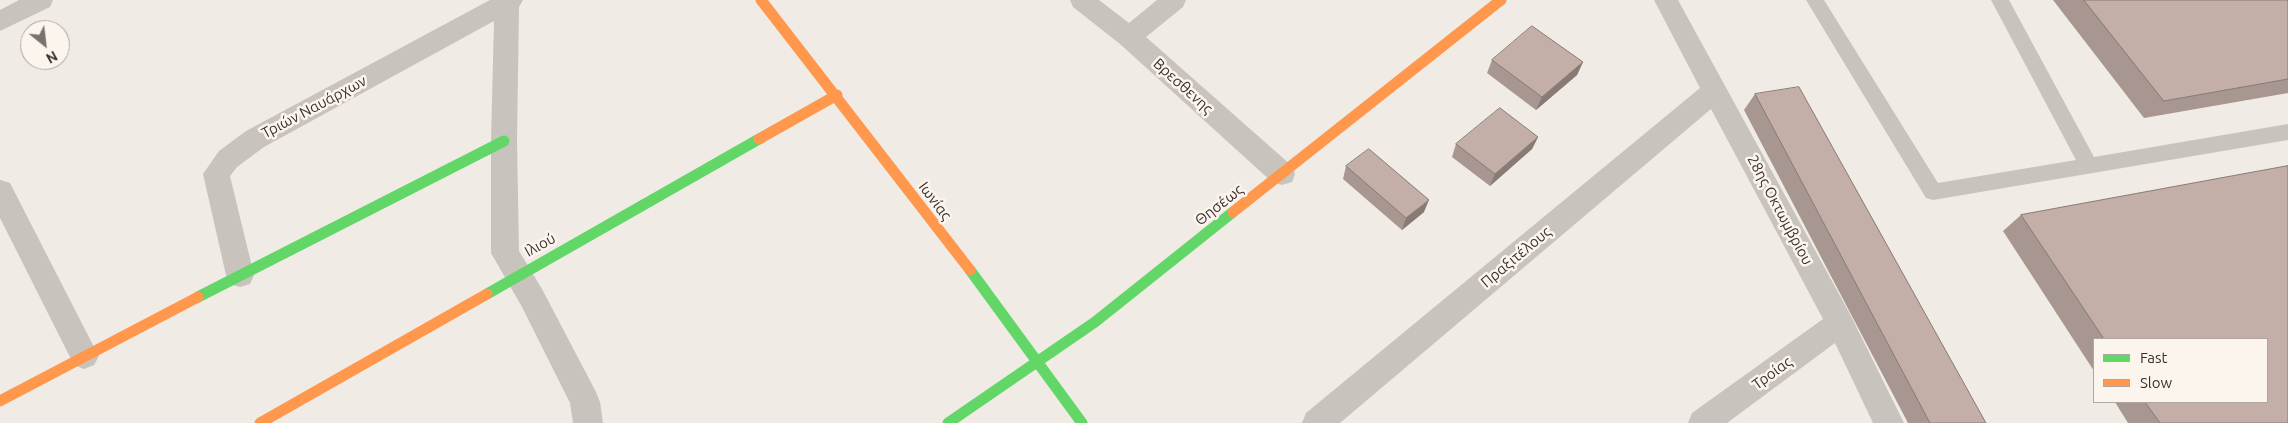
<!DOCTYPE html>
<html>
<head>
<meta charset="utf-8">
<style>
	body { margin:0 }
	#map { position:relative; width:2288px; height:423px; overflow:hidden; background:#f0ebe5; font-family:Ubuntu,sans-serif }
	canvas { display:block }
	.legend { position:absolute; left:2093px; top:338px; width:175px; height:65px; box-sizing:border-box; background:#fbf5ee; border:1px solid #aea6a0; margin:0; padding:6px 9px; list-style:none; font-size:15px; color:#3b302b }
	.legend li { display:flex; align-items:center; gap:10px; height:25px }
	.legend b { width:25px; border:1px solid #aea6a0 }
	.north { position:absolute; left:20px; top:20px; width:50px; height:50px; box-sizing:border-box; background:#fbf5ee; border:1px solid #aea6a0; border-radius:50%; rotate:151deg; font-size:14px; font-weight:700; line-height:20px; text-align:center; color:#3b302b }
	.north::after { content:''; display:block; margin:auto; width:18px; height:22px; background:#7a716c; clip-path:polygon(50% 0,100% 100%,50% 72%,0 100%) }
</style>
</head>
<body>
<div id="map">
<canvas width="2288" height="423"></canvas>
<ul class="legend">
<li><b style="height:6px;background:#63d668"></b>Fast</li>
<li><b style="height:6px;background:#ff974d"></b>Slow</li>
</ul>
<div class="north">N</div>
</div>
<script>
const context = document.querySelector('canvas').getContext('2d');
context.lineJoin = 'round';
function fill(path, color) {
  context.fillStyle = color;
  context.fill(path, 'evenodd');
}
function stroke(path, color, width, dash) {
  context.strokeStyle = color;
  context.lineWidth = width;
  context.lineCap = dash ? 'butt' : 'round';
  context.setLineDash(dash || []);
  context.stroke(path);
}
function write(font, color, halo, rows, align = 'center') {
  context.font = font + ' Ubuntu,sans-serif';
  context.lineWidth = 5;
  context.setLineDash([]);
  context.textBaseline = 'middle';
  context.strokeStyle = halo;
  context.fillStyle = color;
  for (const [text, x, y, turn = 0] of rows) {
    context.save();
    context.translate(x, y);
    context.rotate((+turn || 0) * Math.PI / 180);
    context.textAlign = isNaN(turn) ? turn : align;
    if (halo) context.strokeText(text, 0, 0);
    context.fillText(text, 0, 0);
    context.restore();
  }
}
fill(new Path2D(`
	M 1806,0 L 1824,0 L 1938,183 L 2076,160 L 1991,0 L 2009,0 L 2094,157 L 2288,124 L 2288,140 L 1933,200 L 1926,198 Z`), '#c9c3be');
fill(new Path2D(`
	M 19,0 L 53,0 L 50,7 L 0,31 L 0,10 Z
	M 490,0 L 523,0 L 519,7 L 517,141 L 519,251 L 542,289 L 596,392 L 600,402 L 603,423 L 573,423 L 570,403 L 522,307 L 491,253 L 491,141 L 494,21 L 264,147 L 237,167 L 230,176 L 254,275 L 250,284 L 240,287 L 230,284 L 226,275 L 203,174 L 219,151 L 246,131 Z
	M 1070,0 L 1099,0 L 1129,23 L 1157,0 L 1186,0 L 1183,7 L 1146,37 L 1292,166 L 1295,174 L 1292,182 L 1282,185 L 1272,182 L 1120,44 L 1073,7 Z
	M 1654,0 L 1678,0 L 1850,314 L 1904,423 L 1873,423 L 1835,343 L 1727,423 L 1688,423 L 1692,413 L 1823,319 L 1711,109 L 1340,423 L 1302,423 L 1306,413 L 1700,88 Z
	M 0,180 L 10,183 L 94,347 L 99,356 L 94,365 L 84,369 L 74,365 L 0,218 Z`), '#c9c3be');
stroke(new Path2D(`
	M 970,270 L 1082,423
	M 487,294 L 759,139
	M 198,297 L 504,141
	M 948,423 L 1095,322 L 1233,212`), '#63d668', 11);
stroke(new Path2D(`
	M 761,0 L 970,270
	M 759,139 L 837,95
	M 1233,212 L 1501,0
	M 0,401 L 198,297
	M 260,423 L 487,294`), '#ff974d', 11);
fill(new Path2D(`
	M 2053,0 L 2288,0 L 2288,93 L 2144,118 Z
	M 1492,60 L 1583,62 L 1577,75 L 1536,110 L 1487,73 Z
	M 1755,94 L 1986,423 L 1908,423 L 1744,110 Z
	M 1538,137 L 1532,149 L 1490,186 L 1452,157 L 1456,144 Z
	M 1346,166 L 1424,212 L 1402,230 L 1343,179 Z
	M 2288,166 L 2288,423 L 2128,423 L 2115,402 L 2267,402 L 2267,339 L 2094,339 L 2094,371 L 2003,231 L 2021,215 Z`), '#a89690');
fill(new Path2D(`
	M 1583,62 L 1577,75 L 1536,110 L 1542,97 Z
	M 1538,137 L 1532,149 L 1490,186 L 1495,174 Z
	M 1429,200 L 1424,212 L 1402,230 L 1406,218 Z`), '#887a75');
const building = new Path2D(`
	M 2084,0 L 2288,0 L 2288,79 L 2164,101 Z
	M 1532,26 L 1583,62 L 1542,97 L 1492,60 Z
	M 1799,87 L 1986,423 L 1930,423 L 1755,94 Z
	M 1500,108 L 1538,137 L 1495,174 L 1456,144 Z
	M 1369,149 L 1429,200 L 1406,218 L 1346,166 Z
	M 2288,166 L 2288,423 L 2160,423 L 2145,402 L 2267,402 L 2267,339 L 2104,339 L 2021,215 Z`);
fill(building, '#c3afa7');
stroke(building, '#887a75', 1);
write('15px', '#3b302b', '#fbf5ee', [
	["Βρεσθενης",1183,86,42],
	["Τριών Ναυάρχων",314,107,-28],
	["Ιωνίας",935,201,53],
	["Θησέως",1219,205,-38],
	["28ης Οκτωμβρίου",1780,210,62],
	["Ιλιού",540,245,-29],
	["Πραξιτέλους",1516,257,-40],
	["Τροίας",1772,373,-36]
]);
</script>
</body>
</html>
